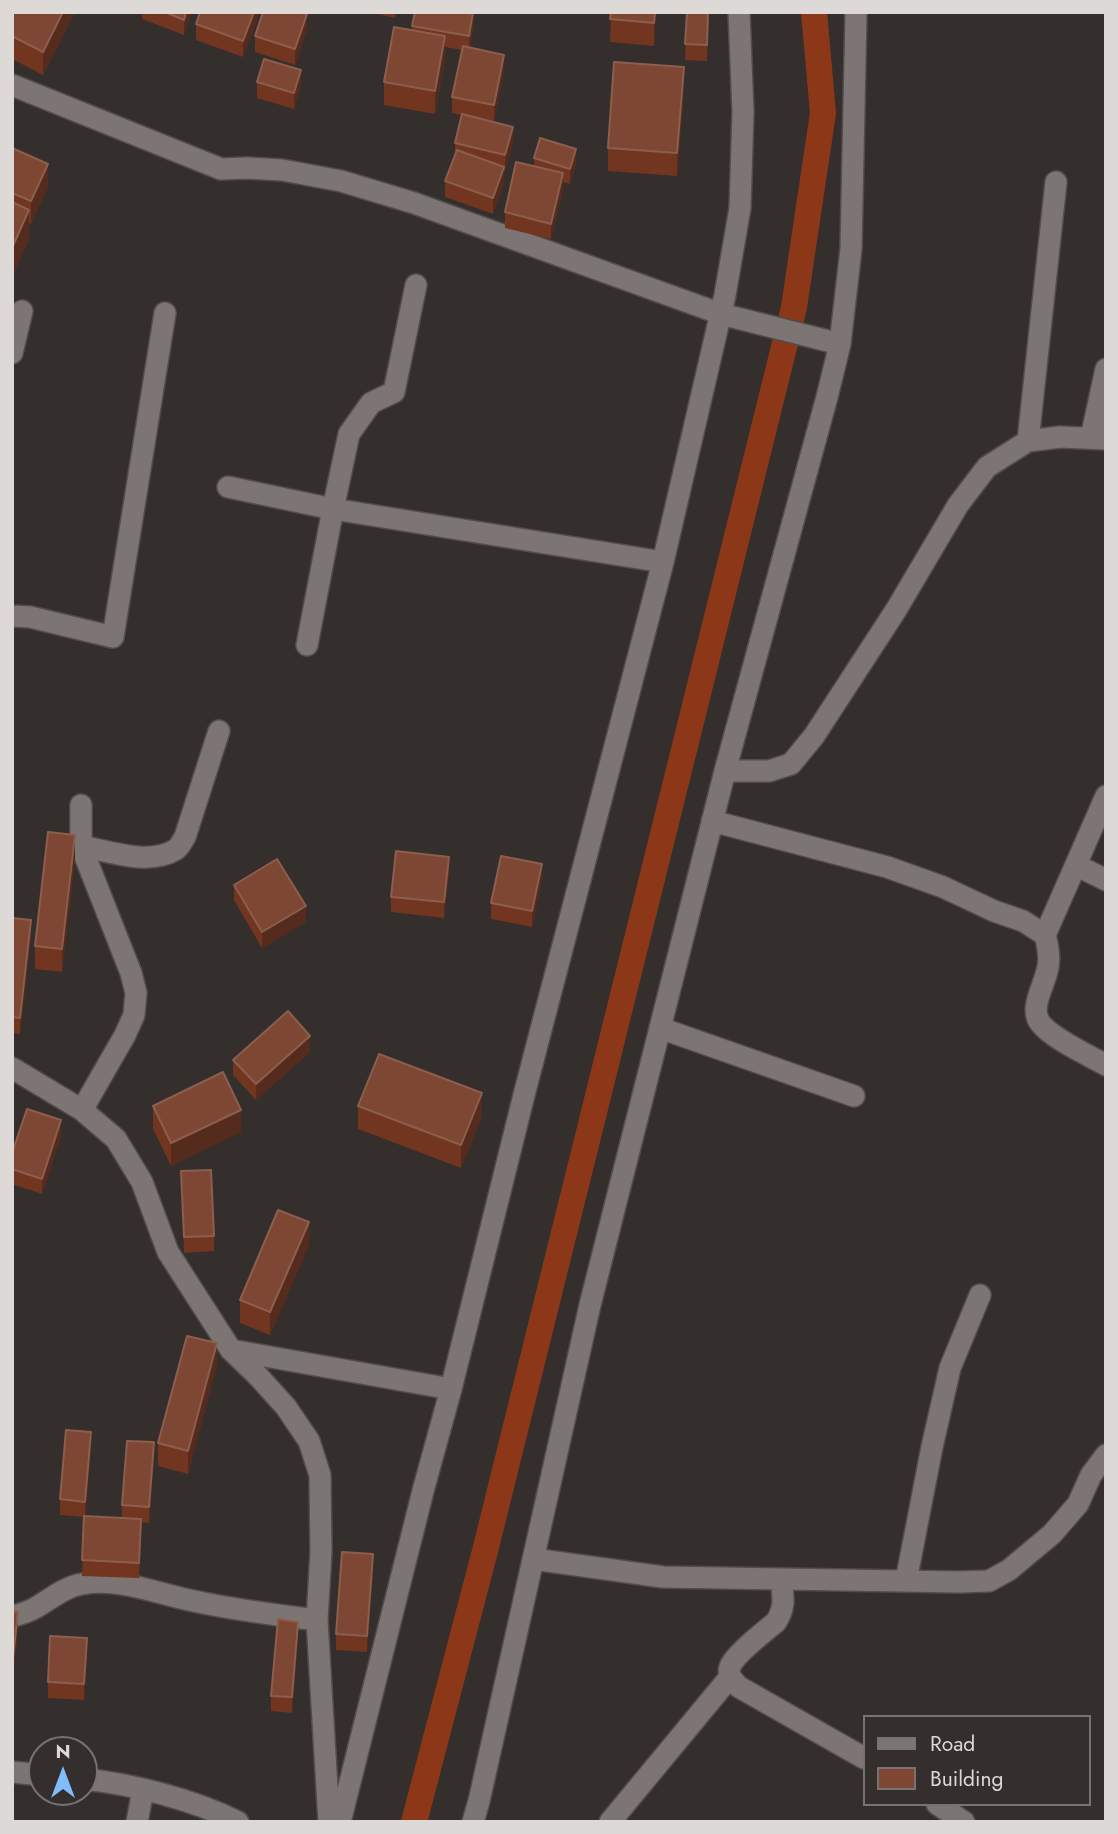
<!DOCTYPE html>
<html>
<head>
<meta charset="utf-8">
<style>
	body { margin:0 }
	#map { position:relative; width:1118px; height:1834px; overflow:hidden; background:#342e2c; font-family:Jost,sans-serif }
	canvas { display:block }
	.frame { position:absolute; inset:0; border:14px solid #ddd9d7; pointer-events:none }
	.legend { position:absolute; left:863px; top:1715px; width:228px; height:91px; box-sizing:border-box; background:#342e2c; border:2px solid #787270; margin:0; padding:9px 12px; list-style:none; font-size:21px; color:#ddd9d7 }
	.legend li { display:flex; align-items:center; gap:14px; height:35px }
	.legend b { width:35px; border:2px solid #787270 }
	.north { position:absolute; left:28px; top:1736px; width:70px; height:70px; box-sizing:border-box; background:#342e2c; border:2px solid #787270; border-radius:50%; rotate:0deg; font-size:19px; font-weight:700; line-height:28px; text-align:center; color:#ddd9d7 }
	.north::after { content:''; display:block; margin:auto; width:24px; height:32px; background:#80bdfa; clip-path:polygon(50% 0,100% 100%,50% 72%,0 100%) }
</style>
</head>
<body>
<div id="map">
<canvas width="1118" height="1834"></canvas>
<div class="frame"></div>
<ul class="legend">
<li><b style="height:9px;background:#7c7573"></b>Road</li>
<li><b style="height:19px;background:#7d4733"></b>Building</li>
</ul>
<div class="north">N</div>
</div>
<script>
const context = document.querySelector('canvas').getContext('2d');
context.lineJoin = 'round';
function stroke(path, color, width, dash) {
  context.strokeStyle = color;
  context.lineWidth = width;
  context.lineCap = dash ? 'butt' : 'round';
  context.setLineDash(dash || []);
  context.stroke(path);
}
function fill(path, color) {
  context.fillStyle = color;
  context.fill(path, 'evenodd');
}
stroke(new Path2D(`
	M 414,1822 L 485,1551 L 794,307 L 823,113 L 814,12`), '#8c3818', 26);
const minor = new Path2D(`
	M 12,85 L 221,169 L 247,168 L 282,170 L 341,181 L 414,203 L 721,314 L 840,344
	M 416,285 L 394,392 L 371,403 L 349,434 L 333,509 L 663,562
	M 12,353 L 22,311
	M 1091,438 L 1106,369
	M 1028,441 L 1056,182
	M 228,487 L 333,509 L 307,645
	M 12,616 L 30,617 L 113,637 L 165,313
	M 725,771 L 769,771 L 791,764 L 814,736 L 896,610 L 958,505 L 987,467 L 1028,441 L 1060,437 L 1106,439
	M 81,805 L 81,846 L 131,973 L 136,993 L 134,1015 L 125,1035 L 82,1110
	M 712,821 L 887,867 L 943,887 L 994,911 L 1023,921 L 1045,935 C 1048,946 1050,956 1048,967 C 1045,985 1028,1009 1041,1024 C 1053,1039 1088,1055 1106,1065
	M 81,846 C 109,851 148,866 175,850 C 180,847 182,841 185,837 L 219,731
	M 1076,865 L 1106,880
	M 1045,935 L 1106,796
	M 660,1028 L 854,1096
	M 12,1068 L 82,1110 L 116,1139 L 142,1182 L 168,1252 L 231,1350 L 258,1376 L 286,1407 L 309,1441 L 320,1475 L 321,1551 L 317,1620 L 329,1822
	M 231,1350 L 451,1389
	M 533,1559 L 663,1577 L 960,1582 L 989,1581 L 1009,1570 L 1052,1534 L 1078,1504 L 1091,1475 L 1106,1455
	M 781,1580 C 783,1597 786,1606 776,1622 C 765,1631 734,1655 730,1667 C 727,1675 733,1681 739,1687 L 864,1758
	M 906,1581 L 932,1447 L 950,1368 L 980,1295
	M 14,1616 C 21,1614 28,1612 35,1608 C 51,1599 64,1587 82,1584 C 121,1577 157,1594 194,1601 C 234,1610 276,1615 317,1620
	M 12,1772 L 42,1775
	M 84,1779 C 132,1784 195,1800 238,1822
	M 937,1804 L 964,1822
	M 137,1822 L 143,1790
	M 340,1822 L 423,1491 L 451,1389 L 525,1091 L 663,562 L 725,295 L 740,208 L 743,112 L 739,12
	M 473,1822 L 479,1801 L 590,1305 L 725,771 L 827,397 L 840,344 L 851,249 L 856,12
	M 610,1822 L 730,1677`);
stroke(minor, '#514d4b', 24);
stroke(minor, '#7c7573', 21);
fill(new Path2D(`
	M 12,12 L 75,12 L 43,75 L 12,59 Z
	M 142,12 L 192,12 L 184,35 L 142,19 Z
	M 260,12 L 243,57 L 196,40 L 196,24 Z
	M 369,12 L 396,12 L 395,18 Z
	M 415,12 L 475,12 L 470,48 L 504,70 L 494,121 L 473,117 L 513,143 L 505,171 L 504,171 L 504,183 L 493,214 L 445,197 L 445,181 L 455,156 L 455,143 L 462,115 L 452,113 L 452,97 L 462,50 L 445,47 L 445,59 L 435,114 L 384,105 L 384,82 L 412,30 Z
	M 611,12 L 656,12 L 654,46 L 610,42 Z
	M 687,12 L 709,12 L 707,61 L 685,60 Z
	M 307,29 L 295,65 L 255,52 L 255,36 Z
	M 257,82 L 301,86 L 294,109 L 257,98 Z
	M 684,90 L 677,176 L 608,171 L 608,148 Z
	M 12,148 L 48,187 L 31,224 L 29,223 L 29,239 L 12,277 Z
	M 534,158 L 576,164 L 570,184 L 563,182 L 563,189 L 551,239 L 505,228 L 505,212 L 534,166 Z
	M 75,858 L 62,972 L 35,969 L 35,946 Z
	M 449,872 L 444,918 L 391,912 L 391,897 Z
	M 542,880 L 532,927 L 491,919 L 491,903 Z
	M 234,885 L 306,922 L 262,948 L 234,900 Z
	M 12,918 L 31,936 L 20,1034 L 12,1033 Z
	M 310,1052 L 256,1100 L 233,1075 L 233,1060 Z
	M 153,1106 L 241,1132 L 171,1166 L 153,1129 Z
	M 358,1106 L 482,1116 L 461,1168 L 358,1129 Z
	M 61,1136 L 42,1194 L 12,1184 L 12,1153 Z
	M 181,1171 L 214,1236 L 214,1251 L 184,1253 Z
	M 309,1245 L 270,1335 L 240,1323 L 240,1300 Z
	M 217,1366 L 188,1474 L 158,1466 L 158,1443 Z
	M 91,1448 L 85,1516 L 122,1518 L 122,1505 L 154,1458 L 149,1523 L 141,1522 L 139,1578 L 82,1576 L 84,1517 L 60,1515 L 60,1499 Z
	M 373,1570 L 367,1652 L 336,1650 L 336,1634 Z
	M 298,1637 L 292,1713 L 271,1711 L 271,1696 Z
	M 87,1654 L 84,1700 L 48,1698 L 48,1682 Z`), '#713520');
fill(new Path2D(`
	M 63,12 L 75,12 L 43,75 L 43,52 Z
	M 186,12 L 192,12 L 184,35 L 184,20 Z
	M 254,12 L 260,12 L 243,57 L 243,41 Z
	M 473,12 L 475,12 L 469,51 L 469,36 Z
	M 655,12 L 656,12 L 654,46 L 654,23 Z
	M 307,14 L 307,29 L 295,65 L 295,49 Z
	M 445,36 L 445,59 L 435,114 L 435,91 Z
	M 504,55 L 504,70 L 494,121 L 494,105 Z
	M 684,67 L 684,90 L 677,176 L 677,153 Z
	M 301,70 L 301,86 L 294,109 L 294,93 Z
	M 513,127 L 513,143 L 505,171 L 505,155 Z
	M 576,149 L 576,164 L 570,184 L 570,169 Z
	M 48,164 L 48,187 L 31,224 L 31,201 Z
	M 504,167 L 504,183 L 493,214 L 493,198 Z
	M 563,173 L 563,189 L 551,239 L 551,224 Z
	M 29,210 L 29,239 L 12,277 L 12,248 Z
	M 75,835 L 75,858 L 62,972 L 62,949 Z
	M 449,857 L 449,872 L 444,918 L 444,902 Z
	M 542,864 L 542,880 L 532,927 L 532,911 Z
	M 306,906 L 306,922 L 262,948 L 262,932 Z
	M 31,920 L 31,936 L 20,1034 L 20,1018 Z
	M 310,1036 L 310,1052 L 256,1100 L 256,1084 Z
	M 482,1093 L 482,1116 L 461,1168 L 461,1145 Z
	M 241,1110 L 241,1132 L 171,1166 L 171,1143 Z
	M 14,1119 L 14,1135 L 12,1141 L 12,1125 Z
	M 61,1120 L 61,1136 L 42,1194 L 42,1179 Z
	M 309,1222 L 309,1245 L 270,1335 L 270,1312 Z
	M 217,1343 L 217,1366 L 188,1474 L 188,1451 Z
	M 91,1432 L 91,1448 L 85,1518 L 85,1502 Z
	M 154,1442 L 154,1458 L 149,1523 L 149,1507 Z
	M 373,1554 L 373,1570 L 367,1652 L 367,1636 Z
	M 18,1612 L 18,1635 L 12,1690 L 12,1705 L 12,1667 Z
	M 298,1622 L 298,1637 L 292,1713 L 292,1697 Z
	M 87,1638 L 87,1654 L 84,1700 L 84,1684 Z`), '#542b1c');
const building = new Path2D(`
	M 12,12 L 63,12 L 43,52 L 12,36 Z
	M 165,12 L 186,12 L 184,20 Z
	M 200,12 L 254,12 L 243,41 L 196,24 Z
	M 263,12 L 303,12 L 307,14 L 295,49 L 255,36 Z
	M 415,12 L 473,12 L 469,36 L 412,26 Z
	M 611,12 L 655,12 L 654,23 L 610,19 Z
	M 687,12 L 708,12 L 707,45 L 685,44 Z
	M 394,27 L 445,36 L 435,91 L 384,82 Z
	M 463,46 L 504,55 L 494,105 L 452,97 Z
	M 264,59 L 301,70 L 294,93 L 257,82 Z
	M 614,62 L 684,67 L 677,153 L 608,148 Z
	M 462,114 L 513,127 L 505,155 L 455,143 Z
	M 540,138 L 576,149 L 570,169 L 534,158 Z
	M 12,148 L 48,164 L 31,201 L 12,193 Z
	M 457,150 L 504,167 L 493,198 L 445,181 Z
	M 516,162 L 563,173 L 551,224 L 505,212 Z
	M 12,202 L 29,210 L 12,248 Z
	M 48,832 L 75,835 L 62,949 L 35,946 Z
	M 396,851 L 449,857 L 444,902 L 391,897 Z
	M 501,856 L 542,864 L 532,911 L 491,903 Z
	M 277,859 L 306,906 L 262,932 L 234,885 Z
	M 12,918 L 31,920 L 20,1018 L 12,1017 Z
	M 288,1011 L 310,1036 L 256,1084 L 233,1060 Z
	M 379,1054 L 482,1093 L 461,1145 L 358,1106 Z
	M 223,1072 L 241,1110 L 171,1143 L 153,1106 Z
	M 27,1109 L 61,1120 L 42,1179 L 12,1169 L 12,1153 Z
	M 211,1170 L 214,1236 L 184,1237 L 181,1171 Z
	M 278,1210 L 309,1222 L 270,1312 L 240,1300 Z
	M 187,1336 L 217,1343 L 188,1451 L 158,1443 Z
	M 66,1430 L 91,1432 L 85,1502 L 60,1499 Z
	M 127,1441 L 154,1442 L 149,1507 L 122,1505 Z
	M 84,1516 L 141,1519 L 139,1563 L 82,1560 Z
	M 342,1552 L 373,1554 L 367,1636 L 336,1634 Z
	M 12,1611 L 18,1612 L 12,1667 Z
	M 278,1619 L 298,1622 L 292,1697 L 271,1696 Z
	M 50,1636 L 87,1638 L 84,1684 L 48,1682 Z`);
fill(building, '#7d4733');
stroke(building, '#8c5e4d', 2);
</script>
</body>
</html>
